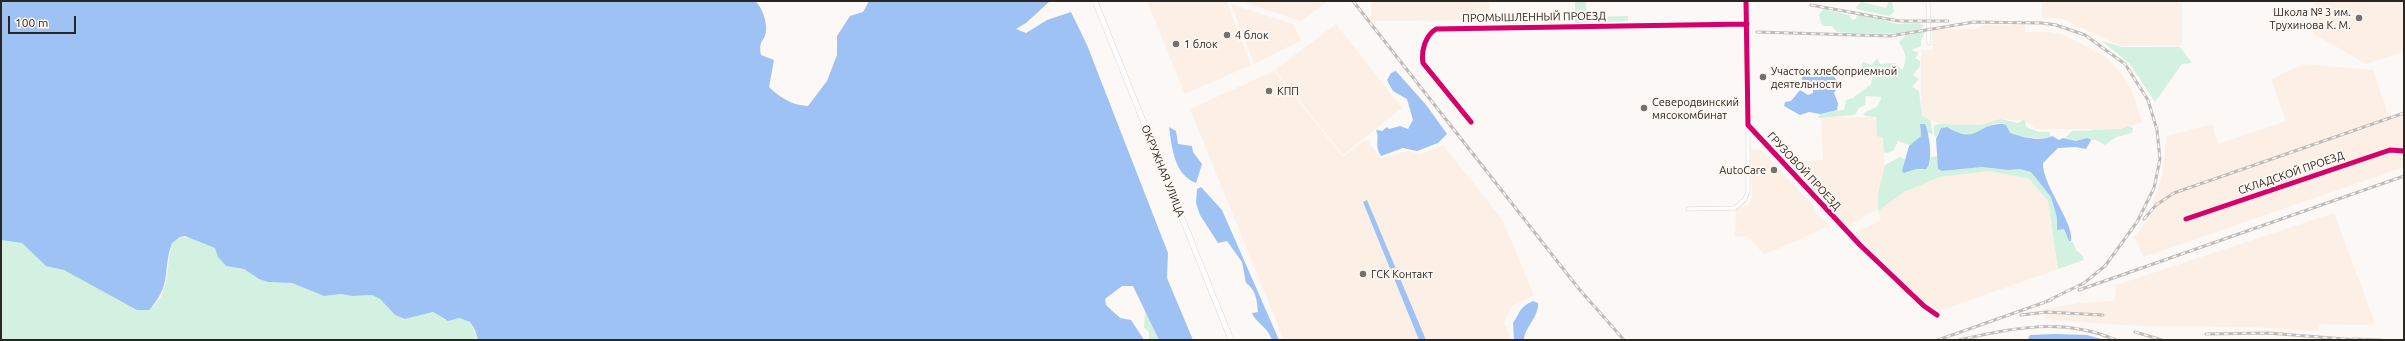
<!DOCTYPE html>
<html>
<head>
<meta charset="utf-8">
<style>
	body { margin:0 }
	#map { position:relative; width:2405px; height:341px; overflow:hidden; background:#fcf8f5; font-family:Ubuntu,sans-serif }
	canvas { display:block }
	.frame { position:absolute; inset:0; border:2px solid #2a2622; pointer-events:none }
	.scale { position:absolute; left:8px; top:16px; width:68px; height:18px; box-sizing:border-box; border:2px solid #2a2622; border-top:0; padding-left:5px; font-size:12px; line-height:14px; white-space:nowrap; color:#2a2622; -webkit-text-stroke:3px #fff7f2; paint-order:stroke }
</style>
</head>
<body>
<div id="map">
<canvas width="2405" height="341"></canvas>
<div class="frame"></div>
<div class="scale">100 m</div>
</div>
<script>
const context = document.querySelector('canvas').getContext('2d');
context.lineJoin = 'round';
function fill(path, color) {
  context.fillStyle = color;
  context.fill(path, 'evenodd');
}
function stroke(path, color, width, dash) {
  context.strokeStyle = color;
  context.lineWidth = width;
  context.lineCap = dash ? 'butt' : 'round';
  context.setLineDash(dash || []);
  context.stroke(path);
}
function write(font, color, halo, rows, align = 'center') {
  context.font = font + ' Ubuntu,sans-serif';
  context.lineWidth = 4;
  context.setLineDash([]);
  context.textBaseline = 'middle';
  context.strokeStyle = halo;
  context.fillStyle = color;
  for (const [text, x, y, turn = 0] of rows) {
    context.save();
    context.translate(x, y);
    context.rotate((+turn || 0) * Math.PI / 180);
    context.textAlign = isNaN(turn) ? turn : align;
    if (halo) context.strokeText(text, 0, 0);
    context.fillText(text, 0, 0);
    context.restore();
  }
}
fill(new Path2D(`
	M 1147,1 L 1227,2 L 1251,65 L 1185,94 Z
	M 1240,1 L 1328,1 L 1301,21 Z
	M 1371,1 L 1489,1 L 1489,20 L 1371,21 Z
	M 2042,1 L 2182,1 L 2182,45 L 2121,46 L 2060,18 L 2042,18 Z
	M 2315,1 L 2404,1 L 2404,52 L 2366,64 L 2314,34 Z
	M 1231,4 L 1293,24 L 1301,40 L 1254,64 Z
	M 1336,24 L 1402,108 L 1343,155 L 1275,70 Z
	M 2025,24 L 2025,32 L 2049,32 L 2064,35 L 2106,57 L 2121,73 L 2132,91 L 2142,122 L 2121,131 L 2093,132 L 2092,129 L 2036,129 L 2025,121 L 2000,119 L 1981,125 L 1942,124 L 1921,118 L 1921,50 L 1933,50 L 1932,30 L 1977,29 L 1983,25 Z
	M 2304,64 L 2373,70 L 2389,117 L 2404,112 L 2404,167 L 2144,257 L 2134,237 L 2156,208 L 2153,203 L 2162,175 L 2167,136 L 2212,124 L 2218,144 L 2286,121 L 2271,79 Z
	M 1274,71 L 1343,157 L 1366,139 L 1381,158 L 1407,151 L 1420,154 L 1443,145 L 1502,219 L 1534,295 L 1511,307 L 1504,323 L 1512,340 L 1284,340 L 1190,109 Z
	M 1821,117 L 1875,117 L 1877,136 L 1883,135 L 1885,177 L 1879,205 L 1877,209 L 1848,227 L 1812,188 L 1813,182 L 1792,161 L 1823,160 Z
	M 1760,149 L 1814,206 L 1814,210 L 1829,226 L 1764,255 L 1749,237 L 1735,236 L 1736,209 L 1743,205 L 1748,206 L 1752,198 L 1751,150 Z
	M 1990,171 L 2029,179 L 2048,201 L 2058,269 L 1939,311 L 1924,303 L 1855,233 L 1881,220 L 1878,211 L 1904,192 L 1940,177 Z
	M 2334,213 L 2375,323 L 2366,325 L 2318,324 L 2318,331 L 2254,327 L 2137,326 L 2045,319 L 2045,309 L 2079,303 L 2114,301 L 2116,285 Z`), '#fcf0e6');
fill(new Path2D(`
	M 1575,1 L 1586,1 L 1586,17 L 1628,16 L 1628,21 L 1575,23 Z
	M 1889,1 L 1892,1 L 1894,12 L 1889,16 L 1857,9 L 1856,7 L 1861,2 L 1886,8 Z
	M 1824,9 L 1849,15 L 1852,20 L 1856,19 L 1857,14 L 1861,14 L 1897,24 L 1919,23 L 1924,26 C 1916,37 1853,33 1837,32 L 1832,26 L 1825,26 L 1821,23 L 1819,14 Z
	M 1919,32 L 1925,32 L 1921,41 L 1921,46 L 1911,50 L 1919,53 L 1915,58 L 1920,61 L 1920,66 L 1913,75 L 1919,79 L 1912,87 L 1919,91 L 1922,116 L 1930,120 L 1933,134 L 1927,133 L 1926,125 L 1920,127 L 1921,136 L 1911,146 L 1898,141 L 1893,151 L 1886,153 L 1884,152 L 1883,138 L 1877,136 L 1876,117 L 1865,116 L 1863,114 C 1872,107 1879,110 1881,97 L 1866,96 L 1865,105 L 1859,108 L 1855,115 L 1818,118 L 1821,112 L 1844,110 L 1846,100 L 1853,98 L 1871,84 L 1873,75 L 1860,69 L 1863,62 L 1872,65 L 1877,58 L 1880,64 L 1895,63 L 1902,70 C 1909,58 1904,51 1899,42 L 1906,35 Z
	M 2102,41 L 2122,47 L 2180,47 L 2192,63 L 2182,64 L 2155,102 L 2130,64 Z
	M 2000,119 L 2018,123 L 2025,119 L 2026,127 L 2039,132 L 2050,132 L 2050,137 C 2044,139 2012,137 2008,132 C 2007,130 2007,127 2006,125 C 1994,118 1983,132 1971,135 C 1960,137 1955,129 1945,127 L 1941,128 L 1936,137 L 1934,135 L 1934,126 L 1938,124 L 1981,125 Z
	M 2127,126 L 2133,128 L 2132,133 L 2116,137 L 2105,145 L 2096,140 L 2076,141 L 2065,138 L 2072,131 L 2122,129 Z
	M 1937,156 L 1940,171 L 1982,167 L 2008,170 L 2020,169 L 2031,172 L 2051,197 L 2057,218 L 2057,230 L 2062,228 L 2065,231 L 2069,241 L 2073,242 L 2076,250 L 2083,256 L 2084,260 L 2058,269 L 2048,201 L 2029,179 L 1990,171 L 1940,177 L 1904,192 L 1878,211 L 1878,194 L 1885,165 L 1900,157 L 1906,160 L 1903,167 L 1906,173 L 1917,169 L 1921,170 L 1930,164 L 1930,157 Z
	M 180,237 C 187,236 212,243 216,249 C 219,255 222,260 226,266 L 244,269 L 259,279 L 292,283 L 324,296 L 341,294 L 352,296 L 372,295 L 380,299 L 395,315 L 405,319 L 433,312 L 445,320 L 459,318 L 470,322 L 478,340 L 1,340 L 1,240 L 22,243 L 39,259 L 80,277 L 137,310 C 141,309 149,308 153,306 C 171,292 166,261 172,243 Z
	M 1145,311 L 1159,340 L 1149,340 L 1149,332 L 1144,328 Z`), '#d2f1e0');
fill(new Path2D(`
	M 1,1 L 755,1 C 762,7 767,21 766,31 C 765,42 758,39 761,55 L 774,60 L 769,87 C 781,98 791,105 808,106 L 827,81 L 837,55 L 837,36 L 850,16 L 863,12 L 869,1 L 1050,1 L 1026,23 L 1016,29 L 1026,33 L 1047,20 L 1071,12 L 1087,45 L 1168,253 L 1167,278 L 1193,340 L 1159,340 L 1133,286 L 1122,286 L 1105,299 L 1106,305 L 1120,318 L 1131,320 L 1144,340 L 478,340 L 475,330 L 470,322 L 459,318 L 448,321 L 433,312 L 405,319 L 395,315 L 380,299 L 372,295 L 352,296 L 341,294 L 324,296 L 292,283 L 268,282 L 259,279 L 244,269 L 226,266 L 218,257 L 215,248 L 185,236 L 180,237 L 172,243 C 162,270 173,284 149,310 L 137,310 L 64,270 L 46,266 L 22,243 L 1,240 Z
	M 1396,71 L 1427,106 L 1447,134 L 1438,143 L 1417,151 L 1403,148 L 1381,156 C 1374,145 1380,139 1376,130 L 1382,131 L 1387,127 L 1389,129 L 1400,126 L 1408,129 L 1413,120 L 1407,99 L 1393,91 L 1387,80 L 1391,73 Z
	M 1829,73 L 1834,76 L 1839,85 L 1834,93 L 1838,103 L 1837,110 L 1820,114 L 1809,112 L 1800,115 L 1784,106 L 1785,102 L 1791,101 L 1800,90 L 1808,95 L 1813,93 L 1813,87 L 1802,80 L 1802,76 L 1807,73 Z
	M 1920,124 L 1925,124 C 1929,132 1934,163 1926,169 L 1917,169 L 1904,173 L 1902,171 L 1909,146 L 1921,136 Z
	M 2003,124 L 2006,125 L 2010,133 C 2022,137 2041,142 2052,136 L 2059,140 L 2063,138 L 2076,141 L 2088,138 L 2091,140 L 2086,149 L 2075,147 L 2058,148 L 2043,163 C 2042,185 2075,224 2071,241 L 2069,241 L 2064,229 L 2057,230 L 2057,218 L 2051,197 L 2031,172 L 2020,169 L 2008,170 L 1982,167 L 1942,171 L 1938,169 L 1936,139 L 1941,128 L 1947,127 C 1978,146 1976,123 2003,124 Z
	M 1169,127 L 1176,131 L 1178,144 L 1192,146 L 1193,152 L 1202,164 L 1196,183 C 1174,175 1172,147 1169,127 Z
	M 1201,187 L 1222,210 L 1279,340 L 1272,340 C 1268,327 1254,321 1252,313 L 1258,312 C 1257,300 1256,290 1246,283 L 1242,262 L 1227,241 L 1218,243 L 1200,215 L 1196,203 L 1197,189 Z
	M 1367,200 L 1426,340 L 1419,340 L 1363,202 Z
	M 1533,301 L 1538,303 C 1539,317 1524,328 1524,340 L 1514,340 L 1513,323 C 1521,312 1518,308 1533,301 Z
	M 2055,334 L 2087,335 L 2105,340 L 2028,339 L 2030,335 Z`), '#9fc2f4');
const minor = new Path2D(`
	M 1746,1 L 1748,125 L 1860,245 L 1924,306 L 1937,315
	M 1928,1 L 1929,43
	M 1471,122 L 1423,63 C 1421,51 1425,36 1436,29 L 1747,24
	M 1688,209 L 1735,208 L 1745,199 L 1748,191 L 1748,125
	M 2186,219 L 2390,150 L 2404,151`);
const secondary = new Path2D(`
	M 1095,1 L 1231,340`);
stroke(minor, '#d9d5d2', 4.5);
stroke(secondary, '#d9d5d2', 6);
stroke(minor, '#fffefe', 3.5);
stroke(secondary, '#fffefe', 5);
const rail = new Path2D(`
	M 1353,1 L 1579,289 L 1624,340
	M 1811,5 L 1899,21 L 1948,21
	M 1757,32 L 1890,36 L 1974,22 L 2042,23 L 2056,25 L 2085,35 L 2125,64 L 2148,100 L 2157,130 L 2160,159 L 2154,188 L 2137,222 L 2105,266 L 2084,283 L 2045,302
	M 2144,219 L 2156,205 L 2174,193 L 2404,113
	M 2079,290 L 2404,176
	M 2021,315 L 2046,312 L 2103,315
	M 2135,332 L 2162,340
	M 2206,334 L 2268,333 L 2357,340
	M 2353,339 L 2381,340
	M 1938,340 L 2051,300
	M 1959,340 C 2013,328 2063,317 2116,340`);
stroke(rail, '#bebcbb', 3);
stroke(rail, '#fff7f2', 1.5, [4.5]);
stroke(new Path2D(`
	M 1746,1 L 1748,125 L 1860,245 L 1924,306 L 1937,315
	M 1471,122 L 1423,63 C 1421,51 1425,36 1436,29 L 1747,24
	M 2186,219 L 2390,150 L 2404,151`), '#d6006c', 5);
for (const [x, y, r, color] of [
	[2359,18,4,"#74706c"],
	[1227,35,4,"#74706c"],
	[1176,44,4,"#74706c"],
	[1763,77,4,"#74706c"],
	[1269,91,4,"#74706c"],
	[1644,108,4,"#74706c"],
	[1774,170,4,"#74706c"],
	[1363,274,4,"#74706c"]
]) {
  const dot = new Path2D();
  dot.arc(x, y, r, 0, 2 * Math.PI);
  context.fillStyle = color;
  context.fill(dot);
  stroke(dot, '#fff7f2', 1.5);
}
write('11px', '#2a2622', '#fff7f2', [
	["Школа № 3 им.",2351,12,"right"],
	["Трухинова К. М.",2351,25,"right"],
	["4 блок",1235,35],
	["1 блок",1184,44],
	["Участок хлебоприемной",1771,71],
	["деятельности",1771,84],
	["КПП",1277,91],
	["Северодвинский",1652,102],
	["мясокомбинат",1652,115],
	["AutoCare",1766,170,"right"],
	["ГСК Контакт",1371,274]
], 'left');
write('11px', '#2a2622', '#fff7f2', [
	["ПРОМЫШЛЕННЫЙ ПРОЕЗД",1534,17,-1],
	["ОКРУЖНАЯ УЛИЦА",1163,171,68],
	["ГРУЗОВОЙ ПРОЕЗД",1804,171,47],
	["СКЛАДСКОЙ ПРОЕЗД",2291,173,-19]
]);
</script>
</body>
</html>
